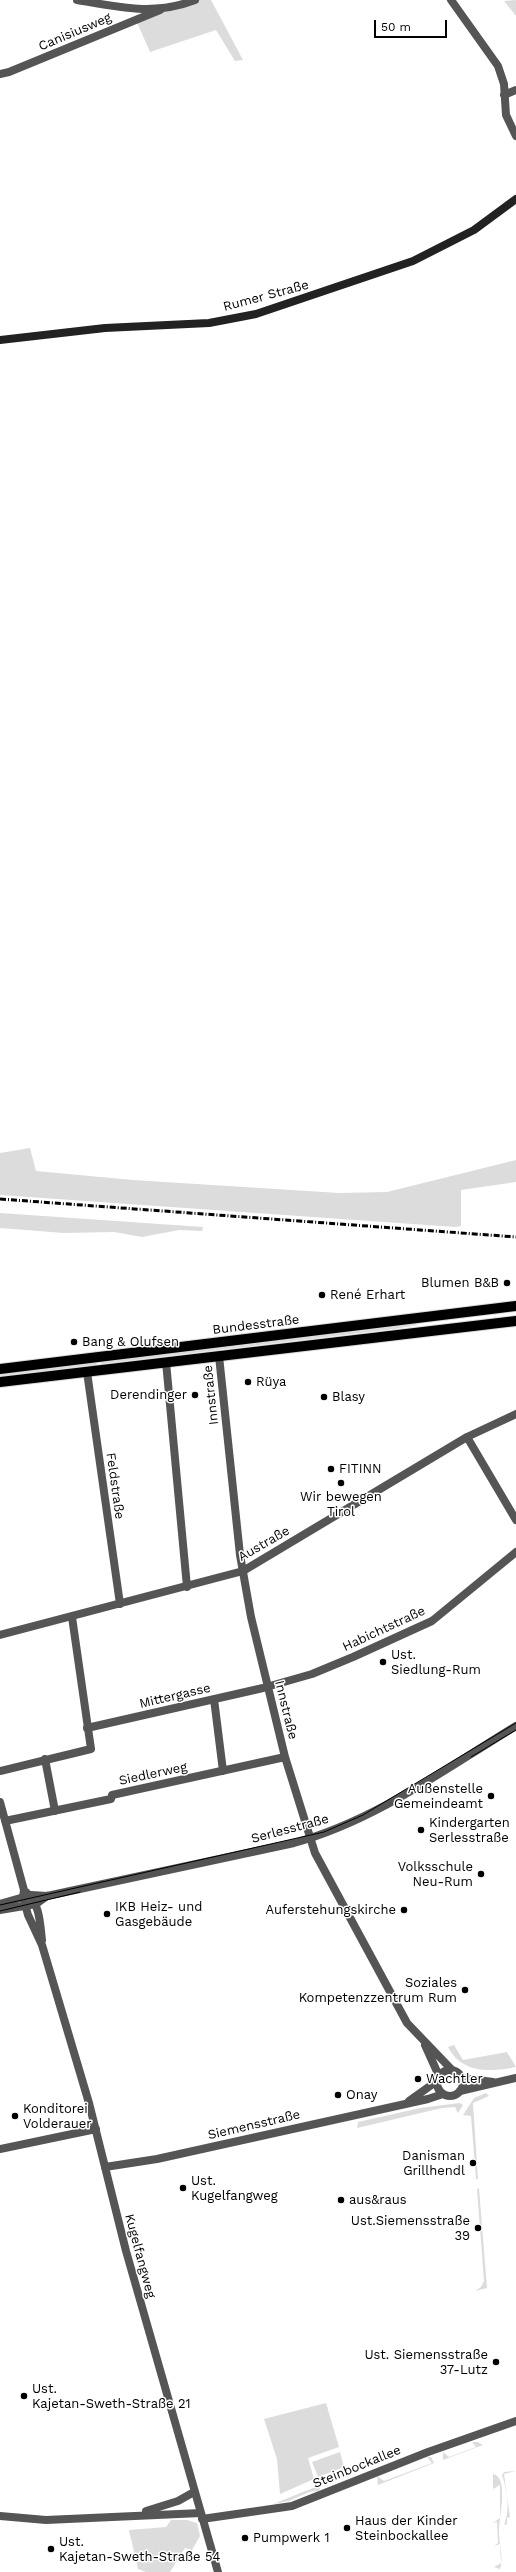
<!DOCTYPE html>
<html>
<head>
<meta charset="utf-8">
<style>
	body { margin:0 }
	#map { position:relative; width:516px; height:2572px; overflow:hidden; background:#fff; font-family:"Work Sans",sans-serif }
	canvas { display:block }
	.scale { position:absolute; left:374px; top:20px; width:73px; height:18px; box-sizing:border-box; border:2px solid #000; border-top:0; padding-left:5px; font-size:12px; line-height:14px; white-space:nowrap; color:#000; -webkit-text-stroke:3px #fff; paint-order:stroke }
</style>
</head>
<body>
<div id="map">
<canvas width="516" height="2572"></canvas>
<div class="scale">50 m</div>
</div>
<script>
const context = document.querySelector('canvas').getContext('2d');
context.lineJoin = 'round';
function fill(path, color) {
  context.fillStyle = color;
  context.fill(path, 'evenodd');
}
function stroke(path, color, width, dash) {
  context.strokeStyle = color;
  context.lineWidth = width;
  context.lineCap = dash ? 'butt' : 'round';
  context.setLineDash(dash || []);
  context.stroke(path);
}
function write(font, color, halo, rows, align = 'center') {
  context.font = font + ' "Work Sans",sans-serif';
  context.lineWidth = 3;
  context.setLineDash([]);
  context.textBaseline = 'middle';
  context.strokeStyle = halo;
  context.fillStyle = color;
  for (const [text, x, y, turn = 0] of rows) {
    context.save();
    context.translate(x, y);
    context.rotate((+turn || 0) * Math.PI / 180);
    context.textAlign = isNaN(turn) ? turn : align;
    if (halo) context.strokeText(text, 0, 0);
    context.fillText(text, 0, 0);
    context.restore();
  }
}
fill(new Path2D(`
	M 195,0 L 211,0 L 243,60 L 235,61 L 216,30 L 150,52 L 136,20 Z
	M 516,0 L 516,16 L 504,1 Z
	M 30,1148 L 36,1171 L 133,1180 L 339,1193 L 387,1192 L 516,1160 L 516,1182 L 461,1190 L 461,1226 L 455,1227 L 0,1195 L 0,1153 Z
	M 0,1213 L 203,1227 L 202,1231 L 179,1230 L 142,1237 L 114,1232 L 64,1233 L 0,1228 Z
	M 416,1324 L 418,1325 L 394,1329 L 101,1364 L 101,1362 Z
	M 96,1362 L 97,1365 L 0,1376 L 0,1374 Z
	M 454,2045 L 463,2060 L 507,2052 L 516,2067 C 491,2072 462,2074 448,2047 Z
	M 486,2093 L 489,2096 L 473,2103 L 478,2179 L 476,2179 L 471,2116 L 463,2115 L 474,2098 Z
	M 460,2103 L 463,2105 L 458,2113 L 455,2107 L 442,2108 L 357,2128 L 358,2122 L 420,2108 Z
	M 479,2188 L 487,2288 L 475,2291 L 481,2287 L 484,2281 L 477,2189 Z
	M 326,2403 L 339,2447 L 308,2458 L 314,2479 L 280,2494 L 277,2459 L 264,2419 Z
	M 472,2442 L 478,2442 L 483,2445 L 443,2460 L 443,2452 L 449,2457 L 476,2447 Z
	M 340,2452 L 344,2467 L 318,2477 L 312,2462 Z
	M 427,2457 L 431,2457 L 434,2463 L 378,2485 L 377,2476 L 384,2481 L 432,2463 Z
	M 516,2471 L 504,2474 L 510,2517 L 507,2518 L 507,2524 L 504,2525 L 504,2532 C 503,2525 506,2520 507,2514 C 509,2501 506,2487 502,2475 L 504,2472 Z
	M 493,2474 C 510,2477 498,2522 499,2532 C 499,2546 504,2556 500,2569 L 494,2567 L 501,2563 L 500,2544 L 494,2546 L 498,2543 L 497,2522 L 493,2523 L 500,2518 L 500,2485 L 493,2489 Z
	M 318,2486 L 320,2488 L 319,2491 L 309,2492 L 289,2501 L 273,2504 Z
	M 171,2520 L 187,2520 L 197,2523 L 200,2536 L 192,2550 L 185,2548 L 170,2572 L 146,2572 L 138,2569 L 129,2530 L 166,2527 Z`), '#dcdcdc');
const primary = new Path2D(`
	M 0,1369 L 516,1306
	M 0,1382 L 516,1321`);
stroke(primary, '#dbdbdb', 12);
stroke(new Path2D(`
	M 77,0 C 119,7 154,16 195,0
	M 451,0 L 498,66 L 504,84 L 506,115 L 516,136
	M 0,74 L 9,72 L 160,10
	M 504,95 L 516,90
	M 219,1356 L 240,1555 L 251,1617 L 285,1757 L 315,1853 L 407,2023 L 453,2071
	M 166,1362 L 187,1587
	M 87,1372 L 120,1604
	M 467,1437 L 516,1520
	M 0,1635 L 243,1571 L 467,1437 L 516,1414
	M 214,1699 L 223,1771
	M 87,1728 L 263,1688 L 312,1674 L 353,1657 L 432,1621 L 516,1552
	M 45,1759 L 55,1811
	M 0,1771 L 91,1749 L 72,1617
	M 0,1802 L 24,1890 L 23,1897 L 28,1915 L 42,1945 L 89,2103 L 126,2251 L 218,2572
	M 5,1821 L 111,1799 L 112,1795 L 285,1757
	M 26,1892 C 40,1904 40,1923 42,1940
	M 425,2045 L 439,2076
	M 0,2149 L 96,2129
	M 146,2511 L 178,2501 L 194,2492
	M 0,2516 L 46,2520 L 201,2513
	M 202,2519 L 292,2506 L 428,2452 L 516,2421`), '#555', 8);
stroke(new Path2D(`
	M 0,1904 L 31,1895 L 47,1896 L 294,1843 C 375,1821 445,1769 516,1726
	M 0,1910 L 36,1904 L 47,1896
	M437 2083a13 13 0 1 1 26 0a13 13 0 1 1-26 0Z
	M 462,2078 L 493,2082
	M 460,2091 L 516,2078
	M 409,2101 L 437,2081
	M 105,2167 L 157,2159 L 428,2099 L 443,2094`), '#555', 8);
stroke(new Path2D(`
	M 0,340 L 105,328 L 209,323 L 256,314 L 413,261 L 474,230 L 516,199`), '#222', 8);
stroke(primary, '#000', 10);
stroke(new Path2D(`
	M 471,1757 L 516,1730
	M 0,1905 L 324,1832 L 363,1815 L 516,1723
	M 0,1911 L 80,1892`), '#000', 1);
stroke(new Path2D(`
	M 0,1199 L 516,1237`), '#000', 3, [6, 2, 1, 2]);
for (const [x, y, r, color] of [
	[507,1283,4,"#000"],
	[322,1295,4,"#000"],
	[74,1342,4,"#000"],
	[248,1382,4,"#000"],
	[195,1395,4,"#000"],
	[324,1397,4,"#000"],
	[331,1469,4,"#000"],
	[341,1483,4,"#000"],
	[383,1662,4,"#000"],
	[491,1796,4,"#000"],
	[421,1830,4,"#000"],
	[481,1874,4,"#000"],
	[404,1910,4,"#000"],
	[107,1914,4,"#000"],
	[465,1990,4,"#000"],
	[418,2079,4,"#000"],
	[338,2095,4,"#000"],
	[15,2116,4,"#000"],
	[473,2163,4,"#000"],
	[183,2188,4,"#000"],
	[341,2200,4,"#000"],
	[478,2228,4,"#000"],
	[496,2362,4,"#000"],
	[24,2396,4,"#000"],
	[347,2528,4,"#000"],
	[245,2538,4,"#000"],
	[51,2549,4,"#000"]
]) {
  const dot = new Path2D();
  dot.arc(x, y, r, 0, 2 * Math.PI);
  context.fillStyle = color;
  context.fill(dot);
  stroke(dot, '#fff', 1.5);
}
write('13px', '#000', '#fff', [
	["Canisiusweg",75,32,-23],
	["Rumer Straße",266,296,-15],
	["Bundesstraße",256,1325,-7],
	["Innstraße",211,1395,-96],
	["Feldstraße",115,1486,82],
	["Austraße",264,1544,-30],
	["Habichtstraße",384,1629,-25],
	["Mittergasse",175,1696,-13],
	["Innstraße",286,1710,76],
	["Siedlerweg",153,1774,-12],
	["Serlesstraße",290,1829,-15],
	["Siemensstraße",254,2125,-13],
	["Kugelfangweg",140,2256,75],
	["Steinbockallee",357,2467,-22]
]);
write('13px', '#000', '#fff', [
	["Blumen B&B",499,1283,"right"],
	["René Erhart",330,1295],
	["Bang & Olufsen",82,1342],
	["Rüya",256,1382],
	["Derendinger",187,1395,"right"],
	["Blasy",332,1397],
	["FITINN",339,1469],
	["Wir bewegen",341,1497,"center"],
	["Tirol",341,1512,"center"],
	["Ust.",391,1655],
	["Siedlung-Rum",391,1670],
	["Außenstelle",483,1789,"right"],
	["Gemeindeamt",483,1804,"right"],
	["Kindergarten",429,1823],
	["Serlesstraße",429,1838],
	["Volksschule",473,1867,"right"],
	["Neu-Rum",473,1882,"right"],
	["IKB Heiz- und",115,1907],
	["Gasgebäude",115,1922],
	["Auferstehungskirche",396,1910,"right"],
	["Soziales",457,1983,"right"],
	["Kompetenzzentrum Rum",457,1998,"right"],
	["Wachtler",426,2079],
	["Onay",346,2095],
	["Konditorei",23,2109],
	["Volderauer",23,2124],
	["Danisman",465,2156,"right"],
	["Grillhendl",465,2171,"right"],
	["Ust.",191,2181],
	["Kugelfangweg",191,2196],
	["aus&raus",349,2200],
	["Ust.Siemensstraße",470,2221,"right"],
	["39",470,2236,"right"],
	["Ust. Siemensstraße",488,2355,"right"],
	["37-Lutz",488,2370,"right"],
	["Ust.",32,2389],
	["Kajetan-Sweth-Straße 21",32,2404],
	["Haus der Kinder",355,2521],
	["Steinbockallee",355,2536],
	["Pumpwerk 1",253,2538],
	["Ust.",59,2542],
	["Kajetan-Sweth-Straße 54",59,2557]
], 'left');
</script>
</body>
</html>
